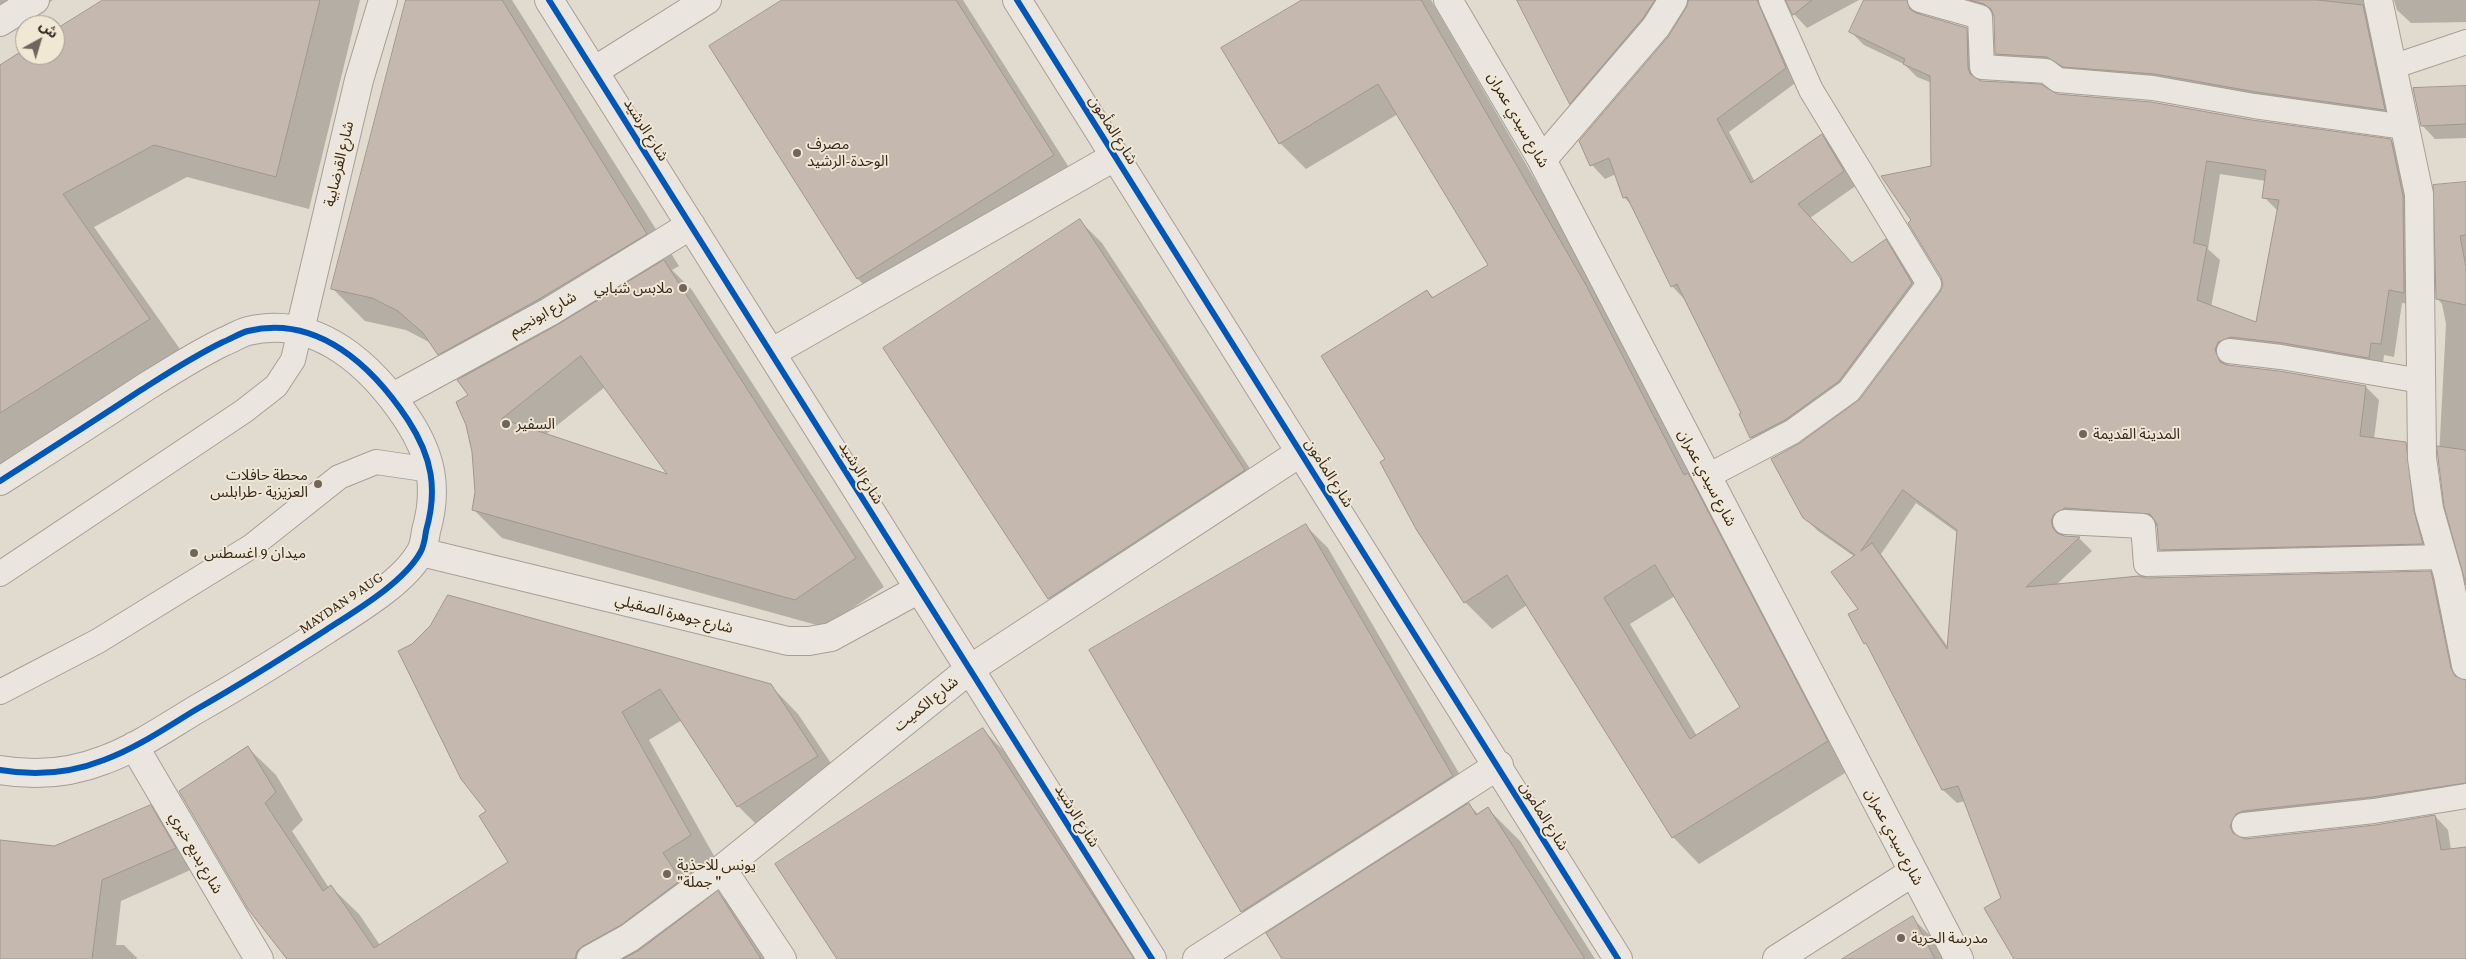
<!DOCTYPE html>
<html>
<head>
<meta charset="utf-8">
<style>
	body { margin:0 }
	#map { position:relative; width:2466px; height:959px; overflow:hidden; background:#e1dace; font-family:"Crimson Pro","Noto Sans Arabic",serif }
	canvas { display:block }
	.north { position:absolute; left:15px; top:15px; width:50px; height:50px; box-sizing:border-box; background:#f1e7d5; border:1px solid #a59b8d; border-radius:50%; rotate:39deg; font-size:14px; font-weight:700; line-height:20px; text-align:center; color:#342820 }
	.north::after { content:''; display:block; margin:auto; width:18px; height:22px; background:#71665d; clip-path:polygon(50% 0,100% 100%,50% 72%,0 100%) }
</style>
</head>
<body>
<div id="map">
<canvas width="2466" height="959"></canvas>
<div class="north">ش</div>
</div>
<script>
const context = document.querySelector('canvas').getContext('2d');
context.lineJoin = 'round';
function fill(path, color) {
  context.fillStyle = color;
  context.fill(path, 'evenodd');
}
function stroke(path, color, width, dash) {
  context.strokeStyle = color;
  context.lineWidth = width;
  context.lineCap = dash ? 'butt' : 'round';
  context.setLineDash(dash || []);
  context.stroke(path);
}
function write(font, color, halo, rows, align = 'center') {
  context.font = font + ' "Crimson Pro","Noto Sans Arabic",serif';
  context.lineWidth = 4;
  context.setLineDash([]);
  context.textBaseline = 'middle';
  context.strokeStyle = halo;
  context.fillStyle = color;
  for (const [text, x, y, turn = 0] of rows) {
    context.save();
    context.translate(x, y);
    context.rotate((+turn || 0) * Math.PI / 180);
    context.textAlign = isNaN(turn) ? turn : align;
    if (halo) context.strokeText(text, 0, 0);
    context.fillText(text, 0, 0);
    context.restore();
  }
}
fill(new Path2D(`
	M 0,0 L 53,0 L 0,33 Z
	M 105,0 L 360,0 L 309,209 L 187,177 L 94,227 L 182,352 L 0,465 L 0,66 L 25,50 L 25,55 L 55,55 L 55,31 Z
	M 408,0 L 512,0 L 679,266 L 672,270 L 692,290 L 884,587 L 824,627 L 502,538 L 474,510 L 476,492 L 469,396 L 463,378 L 431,343 L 406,330 L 365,321 L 333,289 ZM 605,387 L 671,477 L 545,435 Z
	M 784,0 L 963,0 L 1075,177 L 880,301 L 858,279 L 710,47 Z
	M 1304,0 L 1431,0 L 1612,313 L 1853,768 L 1699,864 L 1673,837 L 1527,605 L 1492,629 L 1465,602 L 1417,529 L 1387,460 L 1427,291 L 1434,298 L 1489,266 L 1398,114 L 1306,169 L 1280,143 ZM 1675,596 L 1742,708 L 1697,736 L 1630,624 Z
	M 1518,0 L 1678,0 L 1584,116 L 1571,103 Z
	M 1690,0 L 1784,0 L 1798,81 L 1729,132 L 1755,182 L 1822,136 L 1835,149 L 1857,185 L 1810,218 L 1853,265 L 1885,241 L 1899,254 L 1925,297 L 1852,394 L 1765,451 L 1751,438 L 1740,415 L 1743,414 L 1685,300 L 1672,286 L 1633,207 L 1624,197 L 1616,174 L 1605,179 L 1592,165 L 1580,141 L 1670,36 L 1688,8 Z
	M 1786,0 L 1859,0 L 1807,28 L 1794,14 Z
	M 1866,0 L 1929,0 L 1923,4 L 1920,16 L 1966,29 L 1979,42 L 1981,82 L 2056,95 L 2391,140 L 2404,154 L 2417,305 L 2402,303 L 2394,357 L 2384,355 L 2382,371 L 2231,356 L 2228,364 L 2229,366 L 2366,387 L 2379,400 L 2374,439 L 2406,443 L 2419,456 L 2435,557 L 2173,563 L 2160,549 L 2158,526 L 2079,521 L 2067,527 L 2064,537 L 2079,538 L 2092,551 L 2055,586 L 2146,579 L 2430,572 L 2443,586 L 2463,681 L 2466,681 L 2466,798 L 2245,832 L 2243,840 L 2376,826 L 2435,816 L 2448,830 L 2451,850 L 2466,848 L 2466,959 L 2015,959 L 2002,899 L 1965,801 L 1957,803 L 1943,790 L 1870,648 L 1849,615 L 1859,609 L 1855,557 L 1818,531 L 1804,517 L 1801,444 L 1861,400 L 1941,293 L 1944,285 L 1942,276 L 1913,221 L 1933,167 L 1932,83 L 1917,77 L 1904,64 L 1864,45 L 1851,32 ZM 2220,174 L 2266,181 L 2264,197 L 2278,211 L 2257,323 L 2211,307 L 2220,260 L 2208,249 ZM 1916,503 L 1958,533 L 1948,647 L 1881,554 Z
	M 1939,0 L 2384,0 L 2398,123 L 2010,67 L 1996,54 L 1995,16 Z
	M 2394,0 L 2466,0 L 2466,22 L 2411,23 L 2397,10 Z
	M 2466,87 L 2466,138 L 2435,139 L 2422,125 Z
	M 2466,183 L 2466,579 L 2439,457 L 2446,324 L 2442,304 L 2437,298 Z
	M 1079,220 L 1102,243 L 1266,493 L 1071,620 L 1049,598 L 884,348 Z
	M 1305,525 L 1328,548 L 1474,799 L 1467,803 L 1479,815 L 1488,809 L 1520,841 L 1595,959 L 1284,959 L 1267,932 L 1265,933 L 1242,911 L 1090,651 Z
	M 400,651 L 770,685 L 798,714 L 845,784 L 766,834 L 738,806 L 682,720 L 649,740 L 718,863 L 690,881 L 705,903 L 718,893 L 746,921 L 771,959 L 289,959 L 248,748 L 276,775 L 303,820 L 292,831 L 329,888 L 331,887 L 359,914 L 380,945 L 510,863 L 488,811 Z
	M 982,729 L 1005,752 L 1140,959 L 838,959 Z
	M 150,807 L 171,827 L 195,868 L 121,901 L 116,945 L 124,945 L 138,959 L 0,959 L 0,841 L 55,848 Z
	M 1912,918 L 1941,946 L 1948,959 L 1845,959 Z`), '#0003');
const building = new Path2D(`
	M 103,0 L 320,0 L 276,177 L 154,145 L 63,194 L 150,319 L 0,413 L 0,65 L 25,49 L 25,55 L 55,55 L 55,30 Z
	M 406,0 L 502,0 L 647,234 L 541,298 L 438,355 L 423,333 L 398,311 L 372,298 L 331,289 Z
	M 782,0 L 956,0 L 1054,155 L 857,279 L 709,46 Z
	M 1302,0 L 1421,0 L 1586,285 L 1684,475 L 1688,473 L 1828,741 L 1672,838 L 1507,575 L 1464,603 L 1416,529 L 1380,462 L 1385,459 L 1321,356 L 1427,290 L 1432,298 L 1488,265 L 1378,84 L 1279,144 L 1221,48 ZM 1655,565 L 1740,707 L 1690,739 L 1604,598 Z
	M 1517,0 L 1655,0 L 1643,18 L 1570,104 Z
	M 1689,0 L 1757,0 L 1786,68 L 1717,119 L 1751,183 L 1822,134 L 1844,171 L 1798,204 L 1852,263 L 1886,239 L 1912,283 L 1839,381 L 1785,420 L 1750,438 L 1739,414 L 1741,413 L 1677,284 L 1671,287 L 1627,197 L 1623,198 L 1609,158 L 1590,166 L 1579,141 L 1668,37 L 1686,8 Z
	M 1786,0 L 1812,0 L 1793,15 Z
	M 1864,0 L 1907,0 L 1910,9 L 1916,13 L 1967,28 L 1968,68 L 1970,74 L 1981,81 L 2041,84 L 2057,94 L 2151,102 L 2252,120 L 2391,139 L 2403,196 L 2404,293 L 2389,290 L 2381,344 L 2371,343 L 2369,358 L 2283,343 L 2231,337 L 2218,342 L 2215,350 L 2220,362 L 2227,365 L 2279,371 L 2366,386 L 2360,436 L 2406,442 L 2414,511 L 2423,544 L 2159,550 L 2157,524 L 2150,514 L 2065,508 L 2054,514 L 2051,521 L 2053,528 L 2057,533 L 2064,536 L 2080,537 L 2026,587 L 2139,576 L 2146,578 L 2431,571 L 2451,668 L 2455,676 L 2466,680 L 2466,783 L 2372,797 L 2243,811 L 2236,814 L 2230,826 L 2233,833 L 2245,839 L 2375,825 L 2435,815 L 2441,850 L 2466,847 L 2466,959 L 2014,959 L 1984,908 L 2001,898 L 1958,786 L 1942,790 L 1866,643 L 1864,644 L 1848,614 L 1858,609 L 1831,572 L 1855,555 L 1803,518 L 1771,459 L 1800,443 L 1860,399 L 1940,292 L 1943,285 L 1941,277 L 1908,223 L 1911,220 L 1881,176 L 1931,166 L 1930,76 L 1903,64 L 1905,59 L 1849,32 ZM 2207,161 L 2266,170 L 2262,198 L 2279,200 L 2256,322 L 2197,300 L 2207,246 L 2194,243 ZM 1903,490 L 1957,530 L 1947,649 L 1872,543 L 1861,551 Z
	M 1970,0 L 2317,0 L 2363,5 L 2385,110 L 2256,92 L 2155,74 L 2063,67 L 2047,57 L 1995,54 L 1994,16 L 1991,9 L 1984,4 Z
	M 2466,86 L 2466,124 L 2421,126 L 2413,88 Z
	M 2466,182 L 2466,235 L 2460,236 L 2466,267 L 2466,305 L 2436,299 L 2433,185 Z
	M 1080,219 L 1245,470 L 1048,599 L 883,348 Z
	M 664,260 L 856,558 L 795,600 L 472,510 L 475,492 L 472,452 L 466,425 L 456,402 L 468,395 L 457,380 L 557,325 ZM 581,356 L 667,474 L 502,419 Z
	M 2437,446 L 2466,450 L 2466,585 L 2444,506 Z
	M 1306,524 L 1453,776 L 1241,912 L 1089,650 Z
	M 448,595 L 771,684 L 818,756 L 737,807 L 660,689 L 622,712 L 691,835 L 663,853 L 681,880 L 621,925 L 583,946 L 577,951 L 575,959 L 287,959 L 248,909 L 179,791 L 248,746 L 276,792 L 265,803 L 323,891 L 331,885 L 374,948 L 508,862 L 479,816 L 486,811 L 461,779 L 398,651 L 412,644 L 430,626 Z
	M 983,728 L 1124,943 L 1134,959 L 837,959 L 775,864 Z
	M 1469,803 L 1476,815 L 1488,807 L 1585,959 L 1282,959 L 1266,933 Z
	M 151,805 L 176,848 L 102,880 L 92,959 L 0,959 L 0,840 L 54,846 Z
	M 718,891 L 761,959 L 623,959 L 638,951 Z
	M 1913,916 L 1935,959 L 1842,959 Z`);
fill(building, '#c5b9af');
stroke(building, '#a1968e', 1);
const lane = new Path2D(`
	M 1920,0 L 1980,17 L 1982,67 L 2046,71 L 2058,80 L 2153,88 L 2254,106 L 2405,127
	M 2392,67 L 2466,42
	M 2229,351 L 2281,357 L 2421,381
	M 1706,477 L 1792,432 L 1849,391 L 1929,284 L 1811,90 L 1771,0
	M 2065,522 L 2143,526 L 2146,564 L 2443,557
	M 0,574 L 244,411 L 276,386 L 293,360 L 300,330
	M 0,692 L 98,641 L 252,546 L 339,477 L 376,462 L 431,470
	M 2244,825 L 2374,811 L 2466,796`);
const street = new Path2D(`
	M 549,0 L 1152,959
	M 1017,0 L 1618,959
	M 1448,0 L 1542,160 L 1959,959
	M 2378,0 L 2419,194 L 2422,458 L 2429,509 L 2448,575 L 2466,665
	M 0,22 L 35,0
	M 594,71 L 707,0
	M 1542,160 L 1656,27 L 1673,0
	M 300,330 L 359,80 L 383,0
	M 771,353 L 1114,157
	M 393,397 L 549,312 L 691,225
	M 0,481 C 47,451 94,421 141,390 C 168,373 194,356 223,342 C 231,339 240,333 248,331 C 318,314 373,367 408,420 C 432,457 438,489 426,531 C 425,538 424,547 420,553 C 403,583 355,611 326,630 C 284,657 241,684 197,709 C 167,727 137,748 104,760 C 71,773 35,776 0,770
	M 421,552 L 788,641 L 809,641 L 831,637 L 919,589
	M 134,746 L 259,959
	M 722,869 L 782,959
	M 591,959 L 629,938 L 722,869 L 970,669 L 1301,452
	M 1197,959 L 1499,765
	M 1777,959 L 1913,872`);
stroke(lane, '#a69f97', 26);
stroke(street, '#a69f97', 30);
stroke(lane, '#eae6df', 24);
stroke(street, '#eae6df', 28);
stroke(new Path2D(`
	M 549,0 L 1152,959
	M 1017,0 L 1618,959
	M 0,481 C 47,451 94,421 141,390 C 168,373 194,356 223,342 C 231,339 240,333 248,331 C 318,314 373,367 408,420 C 432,457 438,489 426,531 C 425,538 424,547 420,553 C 403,583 355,611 326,630 C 284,657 241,684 197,709 C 167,727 137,748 104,760 C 71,773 35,776 0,770`), '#0057b8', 6);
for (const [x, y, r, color] of [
	[797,153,5,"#71665d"],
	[683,288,5,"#71665d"],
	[506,424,5,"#71665d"],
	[2083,434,5,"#71665d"],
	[318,484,5,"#71665d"],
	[194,553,5,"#71665d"],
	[667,874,5,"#71665d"],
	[1901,938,5,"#71665d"]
]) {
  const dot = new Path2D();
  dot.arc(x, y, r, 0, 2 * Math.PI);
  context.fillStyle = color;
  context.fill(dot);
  stroke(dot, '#f1e7d5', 2);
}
write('15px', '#342820', '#f1e7d5', [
	["شارع سيدي عمران",1518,120,60],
	["شارع الرشيد",646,130,58],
	["شارع المأمون",1113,130,58],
	["شارع القرضابية",339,164,-77],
	["شارع ابونجيم",543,314,-30],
	["شارع الرشيد",861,473,58],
	["شارع المأمون",1329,473,58],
	["شارع سيدي عمران",1707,478,62],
	["MAYDAN 9 AUG",341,603,-34],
	["شارع جوهرة الصقيلي",674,614,14],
	["شارع الكميت",926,704,-39],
	["شارع الرشيد",1077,816,58],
	["شارع المأمون",1544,816,58],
	["شارع سيدي عمران",1894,837,62],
	["شارع بديع خيري",196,853,60]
]);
write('15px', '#342820', '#f1e7d5', [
	["مصرف",807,144],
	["الوحدة-الرشيد",807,161],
	["ملابس شبابي",673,288,"right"],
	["السفير",516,424],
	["المدينة القديمة",2093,434],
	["محطة حافلات",308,475,"right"],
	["العزيزية -طرابلس",308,492,"right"],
	["ميدان 9 اغسطس",204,553],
	["يونس للاحذية",677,865],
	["\"جملة \"",677,882],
	["مدرسة الحرية",1911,938]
], 'left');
</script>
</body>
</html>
